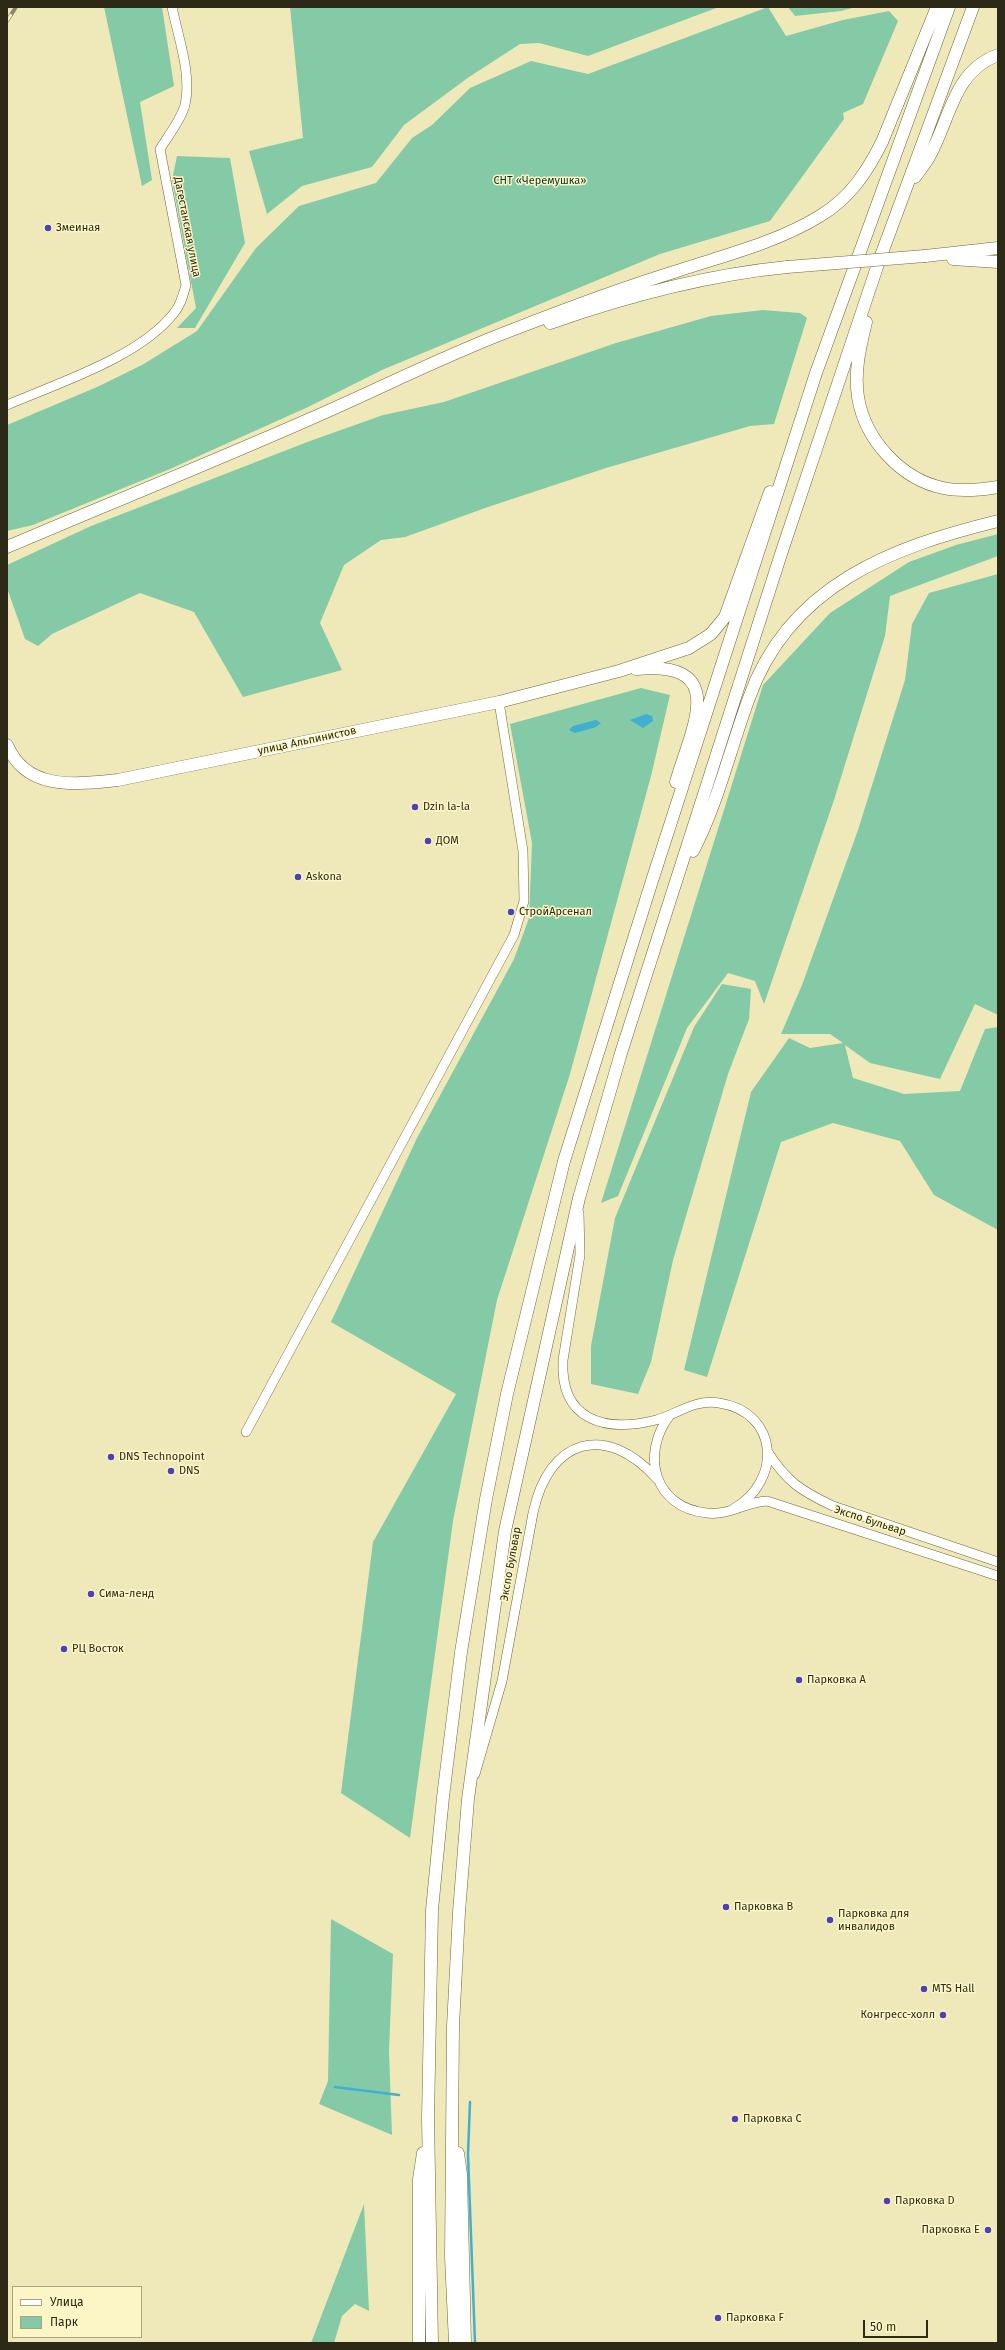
<!DOCTYPE html>
<html>
<head>
<meta charset="utf-8">
<style>
	body { margin:0 }
	#map { position:relative; width:1005px; height:2350px; overflow:hidden; background:#efe9b9; font-family:"Fira Sans",sans-serif }
	canvas { display:block }
	.frame { position:absolute; inset:0; border:8px solid #2c2a17; pointer-events:none }
	.legend { position:absolute; left:12px; top:2286px; width:130px; height:52px; box-sizing:border-box; background:#fcf6c6; border:1px solid #a9a480; margin:0; padding:5px 7px; list-style:none; font-size:12px; color:#2c2a17 }
	.legend li { display:flex; align-items:center; gap:8px; height:20px }
	.legend b { width:20px; border:1px solid #a9a480 }
	.scale { position:absolute; left:863px; top:2320px; width:65px; height:18px; box-sizing:border-box; border:2px solid #2c2a17; border-top:0; padding-left:5px; font-size:12px; line-height:14px; white-space:nowrap; color:#2c2a17; -webkit-text-stroke:3px #fcf6c6; paint-order:stroke }
</style>
</head>
<body>
<div id="map">
<canvas width="1005" height="2350"></canvas>
<div class="frame"></div>
<ul class="legend">
<li><b style="height:5px;background:#fff"></b>Улица</li>
<li><b style="height:11px;background:#84caa7"></b>Парк</li>
</ul>
<div class="scale">50 m</div>
</div>
<script>
const context = document.querySelector('canvas').getContext('2d');
context.lineJoin = 'round';
function fill(path, color) {
  context.fillStyle = color;
  context.fill(path, 'evenodd');
}
function stroke(path, color, width, dash) {
  context.strokeStyle = color;
  context.lineWidth = width;
  context.lineCap = dash ? 'butt' : 'round';
  context.setLineDash(dash || []);
  context.stroke(path);
}
function write(font, color, halo, rows, align = 'center') {
  context.font = font + ' "Fira Sans",sans-serif';
  context.lineWidth = 3;
  context.setLineDash([]);
  context.textBaseline = 'middle';
  context.strokeStyle = halo;
  context.fillStyle = color;
  for (const [text, x, y, turn = 0] of rows) {
    context.save();
    context.translate(x, y);
    context.rotate((+turn || 0) * Math.PI / 180);
    context.textAlign = isNaN(turn) ? turn : align;
    if (halo) context.strokeText(text, 0, 0);
    context.fillText(text, 0, 0);
    context.restore();
  }
}
fill(new Path2D(`
	M 104,7 L 162,7 L 174,86 L 140,102 L 152,180 L 142,186 Z
	M 290,7 L 719,7 L 588,56 L 539,43 L 520,44 L 469,77 L 404,125 L 372,167 L 302,186 L 267,214 L 249,151 L 303,138 Z
	M 768,7 L 786,36 L 843,20 L 889,11 L 898,21 L 863,104 L 843,113 L 844,119 L 770,221 L 660,254 L 382,370 L 308,407 L 170,469 L 33,525 L 7,531 L 7,425 L 97,387 L 142,365 L 197,331 L 256,248 L 299,206 L 376,183 L 412,138 L 432,125 L 470,88 L 531,61 L 588,74 Z
	M 788,7 L 856,7 L 841,11 L 795,16 Z
	M 177,156 L 230,158 L 245,243 L 195,328 L 177,328 L 196,308 L 172,180 Z
	M 763,310 L 800,313 L 807,318 L 774,424 L 750,426 L 606,468 L 488,507 L 405,537 L 381,540 L 344,565 L 320,623 L 342,670 L 243,697 L 194,612 L 140,593 L 52,634 L 38,646 L 25,639 L 7,588 L 7,565 L 91,526 L 310,441 L 383,415 L 444,402 L 616,343 L 711,316 Z
	M 998,534 L 998,556 L 890,596 L 885,636 L 834,800 L 764,1004 L 755,981 L 728,973 L 687,1028 L 618,1196 L 601,1203 L 763,685 L 830,613 L 909,562 L 956,545 Z
	M 998,574 L 998,1015 L 975,1004 L 940,1079 L 870,1063 L 845,1045 L 853,1078 L 904,1094 L 960,1091 L 985,1029 L 998,1027 L 998,1230 L 934,1195 L 900,1141 L 833,1123 L 781,1142 L 707,1377 L 684,1370 L 751,1092 L 789,1038 L 810,1048 L 843,1043 L 830,1034 L 781,1034 L 802,985 L 858,830 L 905,680 L 912,624 L 929,593 Z
	M 641,688 L 670,695 L 651,776 L 570,1074 L 497,1300 L 453,1521 L 410,1838 L 341,1793 L 373,1542 L 456,1394 L 331,1322 L 417,1138 L 514,959 L 529,918 L 532,843 L 510,724 Z
	M 722,984 L 751,989 L 749,1019 L 728,1074 L 673,1260 L 651,1362 L 638,1394 L 591,1384 L 591,1346 L 615,1218 L 694,1027 Z
	M 331,1919 L 393,1954 L 389,2051 L 392,2135 L 319,2104 L 328,2081 Z
	M 364,2204 L 369,2311 L 355,2304 L 342,2316 L 334,2343 L 311,2343 Z`), '#84caa7');
fill(new Path2D(`
	M 646,714 L 652,716 L 653,721 L 643,728 L 630,720 Z
	M 596,720 L 601,723 L 596,727 L 575,733 L 569,730 L 573,726 Z`), '#40afd0');
stroke(new Path2D(`
	M 335,2087 L 399,2095
	M 470,2102 L 468,2154 L 475,2343`), '#40afd0', 2.5);
const minor = new Path2D(`
	M 7,405 C 58,383 140,357 174,313 C 181,305 183,295 186,285 L 160,149 C 168,136 181,120 185,105 C 192,74 178,37 172,7
	M 579,1213 L 580,1255 L 563,1360 C 560,1420 604,1433 656,1420 C 678,1414 694,1399 719,1403 C 779,1412 783,1481 733,1509
	M 670,1415 C 640,1454 654,1508 707,1513 C 728,1516 746,1502 767,1501 L 998,1576
	M 246,1432 L 514,935 L 524,901 L 523,851 L 499,702
	M 767,1451 C 787,1482 801,1491 833,1506 L 998,1562
	M 475,1774 L 502,1681 L 533,1513 C 549,1438 606,1422 657,1479`);
const major = new Path2D(`
	M 915,177 C 920,170 925,164 929,157 C 950,120 953,71 998,55
	M 925,256 L 998,248
	M 953,259 L 998,262
	M 866,322 C 860,347 854,372 858,397 C 865,440 901,479 943,488 C 961,492 980,490 998,487
	M 550,323 C 627,296 706,275 787,267
	M 7,547 C 108,504 210,463 310,419 C 377,390 443,356 512,330 C 566,309 619,289 674,272 C 722,256 776,243 820,216 C 850,198 867,172 882,142 L 937,7
	M 636,669 C 730,660 692,727 676,782
	M 7,745 C 27,792 77,784 118,780 L 499,702 L 619,671 L 689,648 L 711,634 L 725,617 L 770,492
	M 693,851 C 718,803 730,749 749,698 C 789,585 892,547 998,521
	M 458,2153 L 461,2174 L 465,2343
	M 419,2343 L 419,2179 L 423,2153
	M 432,2343 L 428,2118 L 432,1910 L 443,1797 L 461,1652 L 486,1499 L 507,1394 L 564,1161 L 651,884 L 816,373 L 949,7
	M 455,2343 L 451,2257 L 453,2026 L 459,1912 L 468,1799 L 505,1531 L 579,1198 L 621,1053 L 781,554 L 879,261 L 973,7`);
stroke(minor, '#6d683c', 10);
stroke(major, '#6d683c', 13);
stroke(minor, '#fff', 9);
stroke(major, '#fff', 12);
const rail = new Path2D(`
	M 7,21 L 16,7`);
stroke(rail, '#8c8867', 4);
stroke(rail, '#fcf6c6', 2.5, [8]);
const majorBridge = new Path2D(`
	M 787,267 L 925,256`);
stroke(majorBridge, '#6d683c', 13, []);
stroke(majorBridge, '#fff', 12);
for (const [x, y, r, color] of [
	[48,228,4,"#4e40b7"],
	[415,807,4,"#4e40b7"],
	[428,841,4,"#4e40b7"],
	[298,877,4,"#4e40b7"],
	[511,912,4,"#4e40b7"],
	[111,1457,4,"#4e40b7"],
	[171,1471,4,"#4e40b7"],
	[91,1594,4,"#4e40b7"],
	[64,1649,4,"#4e40b7"],
	[799,1680,4,"#4e40b7"],
	[726,1907,4,"#4e40b7"],
	[830,1920,4,"#4e40b7"],
	[924,1989,4,"#4e40b7"],
	[943,2015,4,"#4e40b7"],
	[735,2119,4,"#4e40b7"],
	[887,2201,4,"#4e40b7"],
	[988,2230,4,"#4e40b7"],
	[718,2318,4,"#4e40b7"]
]) {
  const dot = new Path2D();
  dot.arc(x, y, r, 0, 2 * Math.PI);
  context.fillStyle = color;
  context.fill(dot);
  stroke(dot, '#fcf6c6', 1.5);
}
write('11px', '#0c3524', '#fcf6c6', [
	["СНТ «Черемушка»",540,181]
]);
write('11px', '#2c2a17', '#fcf6c6', [
	["Дагестанская улица",187,227,79],
	["улица Альпинистов",307,741,-12],
	["Экспо Бульвар",870,1521,18],
	["Экспо Бульвар",511,1564,-80]
]);
write('11px', '#2c2a17', '#fcf6c6', [
	["Змеиная",56,228],
	["Dzin la-la",423,807],
	["ДОМ",436,841],
	["Askona",306,877],
	["СтройАрсенал",519,912],
	["DNS Technopoint",119,1457],
	["DNS",179,1471],
	["Сима-ленд",99,1594],
	["РЦ Восток",72,1649],
	["Парковка A",807,1680],
	["Парковка B",734,1907],
	["Парковка для",838,1914],
	["инвалидов",838,1927],
	["MTS Hall",932,1989],
	["Конгресс-холл",935,2015,"right"],
	["Парковка C",743,2119],
	["Парковка D",895,2201],
	["Парковка E",980,2230,"right"],
	["Парковка F",726,2318]
], 'left');
</script>
</body>
</html>
